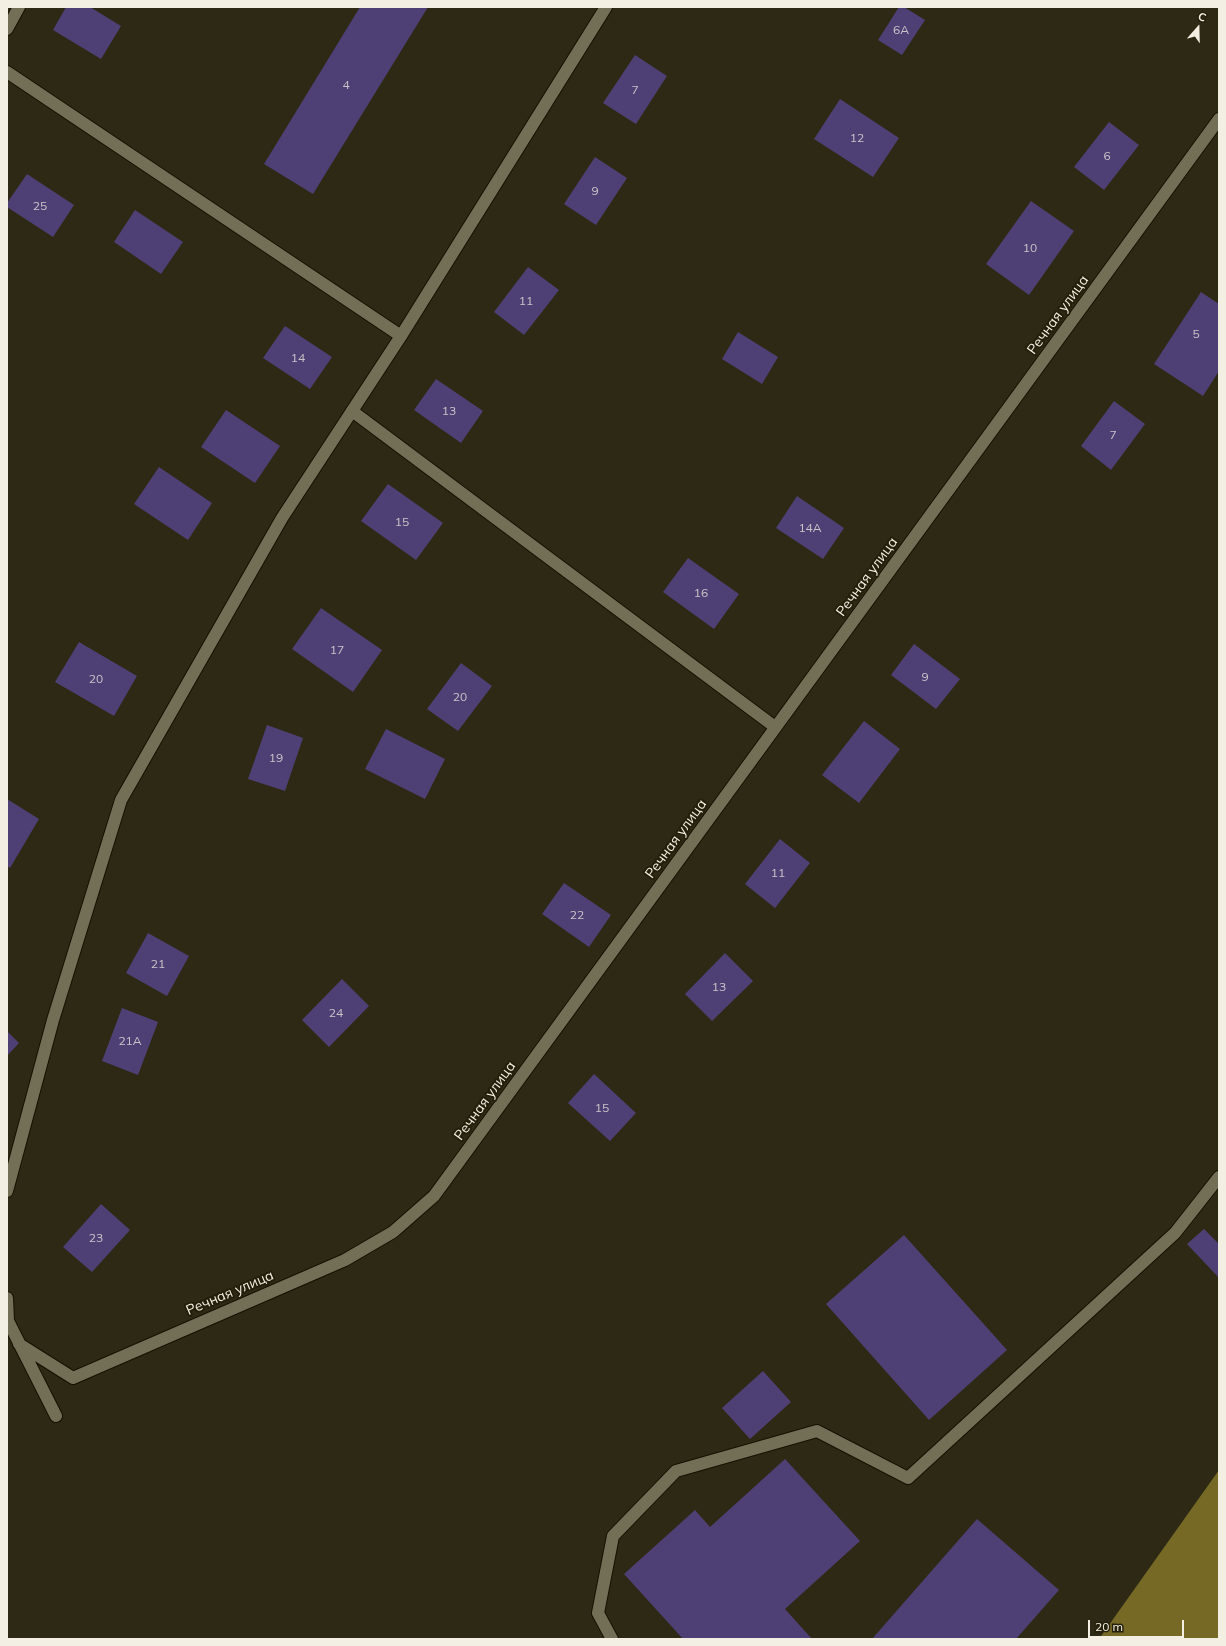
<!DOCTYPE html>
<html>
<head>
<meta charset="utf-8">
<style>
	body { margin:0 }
	#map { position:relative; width:1226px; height:1646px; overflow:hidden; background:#2d2914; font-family:Mulish,sans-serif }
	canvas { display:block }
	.frame { position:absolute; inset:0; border:8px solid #f3f0e3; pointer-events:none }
	.north { position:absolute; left:1178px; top:8px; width:40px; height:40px; -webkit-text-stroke:3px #231f0a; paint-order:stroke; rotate:20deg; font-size:11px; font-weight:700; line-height:16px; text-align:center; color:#f3f0e3 }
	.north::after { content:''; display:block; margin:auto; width:14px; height:18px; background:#f3f0e3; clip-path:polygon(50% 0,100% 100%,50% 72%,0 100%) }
	.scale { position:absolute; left:1088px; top:1620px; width:96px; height:18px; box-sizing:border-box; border:2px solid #f3f0e3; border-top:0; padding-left:5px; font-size:12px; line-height:14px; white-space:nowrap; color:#f3f0e3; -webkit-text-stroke:3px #231f0a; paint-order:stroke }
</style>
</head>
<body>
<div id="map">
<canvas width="1226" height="1646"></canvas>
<div class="frame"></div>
<div class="north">С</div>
<div class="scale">20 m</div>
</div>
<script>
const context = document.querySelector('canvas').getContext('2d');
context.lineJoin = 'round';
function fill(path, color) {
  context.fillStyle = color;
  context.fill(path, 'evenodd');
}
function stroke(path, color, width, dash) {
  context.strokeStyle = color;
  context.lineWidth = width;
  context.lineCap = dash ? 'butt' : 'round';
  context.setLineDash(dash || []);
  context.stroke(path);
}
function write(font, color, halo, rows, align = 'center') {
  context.font = font + ' Mulish,sans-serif';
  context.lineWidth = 4;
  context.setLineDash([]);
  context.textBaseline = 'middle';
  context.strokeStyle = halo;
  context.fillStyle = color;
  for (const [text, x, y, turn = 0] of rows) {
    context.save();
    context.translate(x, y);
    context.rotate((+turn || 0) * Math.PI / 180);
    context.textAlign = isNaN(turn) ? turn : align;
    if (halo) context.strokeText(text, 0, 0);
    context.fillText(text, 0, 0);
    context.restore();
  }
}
fill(new Path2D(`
	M 1219,1470 L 1219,1639 L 1099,1639 Z`), '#766926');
fill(new Path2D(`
	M 66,7 L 90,7 L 121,26 L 101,59 L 53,30 Z
	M 360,7 L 428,7 L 313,194 L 264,164 Z
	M 899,7 L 904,7 L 925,20 L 902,55 L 878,40 Z
	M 635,55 L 667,76 L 636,124 L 603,103 Z
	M 840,99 L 899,138 L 873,177 L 814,139 Z
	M 1109,122 L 1139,145 L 1104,190 L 1074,167 Z
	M 595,157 L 627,178 L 596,225 L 564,204 Z
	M 27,174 L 74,205 L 53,237 L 7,207 L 7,203 Z
	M 1031,201 L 1074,231 L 1029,295 L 986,264 Z
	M 135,210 L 183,242 L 161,274 L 114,242 Z
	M 528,267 L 559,290 L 524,335 L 494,312 Z
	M 1201,292 L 1219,304 L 1219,371 L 1203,396 L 1154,364 Z
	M 285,326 L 332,357 L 310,389 L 263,358 Z
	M 738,332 L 778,357 L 762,384 L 722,359 Z
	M 436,379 L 483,411 L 461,443 L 414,410 Z
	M 1114,401 L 1145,424 L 1111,470 L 1081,446 Z
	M 226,410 L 280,446 L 255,483 L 201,447 Z
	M 159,467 L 212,503 L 188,540 L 134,504 Z
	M 388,484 L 443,523 L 416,560 L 361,521 Z
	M 797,496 L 844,528 L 823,559 L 776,528 Z
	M 688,558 L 739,594 L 714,629 L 663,592 Z
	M 321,608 L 382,650 L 353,692 L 292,649 Z
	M 79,642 L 137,676 L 114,716 L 55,682 Z
	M 914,644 L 960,679 L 936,709 L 891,675 Z
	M 461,663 L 492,686 L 458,731 L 427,709 Z
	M 864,721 L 900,749 L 859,803 L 822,775 Z
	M 267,725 L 303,738 L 285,791 L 248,779 Z
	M 386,729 L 445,759 L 425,799 L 365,769 Z
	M 7,799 L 39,819 L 10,868 L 7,866 Z
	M 780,839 L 810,863 L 775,908 L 745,884 Z
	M 564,883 L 611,915 L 589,947 L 542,914 Z
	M 148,933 L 189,956 L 167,996 L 126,973 Z
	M 725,953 L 753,981 L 712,1021 L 685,994 Z
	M 342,979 L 369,1006 L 329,1047 L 302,1020 Z
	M 122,1008 L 158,1022 L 138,1075 L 102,1061 Z
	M 7,1031 L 19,1043 L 7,1056 Z
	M 594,1074 L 636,1113 L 610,1141 L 568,1103 Z
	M 101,1204 L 130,1230 L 92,1272 L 63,1247 Z
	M 1204,1229 L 1219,1244 L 1219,1278 L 1187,1244 Z
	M 904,1235 L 1007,1350 L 929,1420 L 826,1304 Z
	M 763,1371 L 791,1402 L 750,1439 L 722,1408 Z
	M 785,1459 L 860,1541 L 785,1609 L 812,1639 L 683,1639 L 624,1574 L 695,1510 L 710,1527 Z
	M 977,1519 L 1059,1590 L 1016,1639 L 872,1639 Z`), '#4e4075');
const lane = new Path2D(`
	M 7,72 L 401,336
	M 352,411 L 775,727
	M 612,1639 L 598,1613 L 613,1536 L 676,1471 L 817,1431 L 908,1478 L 1175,1233 L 1219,1177`);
const street = new Path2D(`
	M 7,29 L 19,7
	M 7,1191 L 53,1020 L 121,800 L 282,518 L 401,336 L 606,7
	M 7,1298 L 8,1321 L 56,1416
	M 19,1344 L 73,1378 L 345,1260 L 393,1232 L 434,1196 L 1219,119`);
stroke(lane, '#151101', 14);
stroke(street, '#151101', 14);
stroke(lane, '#736f57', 12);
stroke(street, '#736f57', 12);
write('12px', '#cac4c8', null, [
	["6А",901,30],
	["4",346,85],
	["7",635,90],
	["12",857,138],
	["6",1107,156],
	["9",595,191],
	["25",40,206],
	["10",1030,248],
	["11",526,301],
	["5",1196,334],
	["14",298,358],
	["13",449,411],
	["7",1113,435],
	["15",402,522],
	["14А",810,528],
	["16",701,593],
	["17",337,650],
	["9",925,677],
	["20",96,679],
	["20",460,697],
	["19",276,758],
	["11",778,873],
	["22",577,915],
	["21",158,964],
	["13",719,987],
	["24",336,1013],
	["21А",130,1041],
	["15",602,1108],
	["23",96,1238]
]);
write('14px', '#f3f0e3', '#231f0a', [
	["Речная улица",1058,315,-54],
	["Речная улица",867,577,-54],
	["Речная улица",676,839,-54],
	["Речная улица",485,1101,-54],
	["Речная улица",230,1293,-23]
]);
</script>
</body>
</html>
